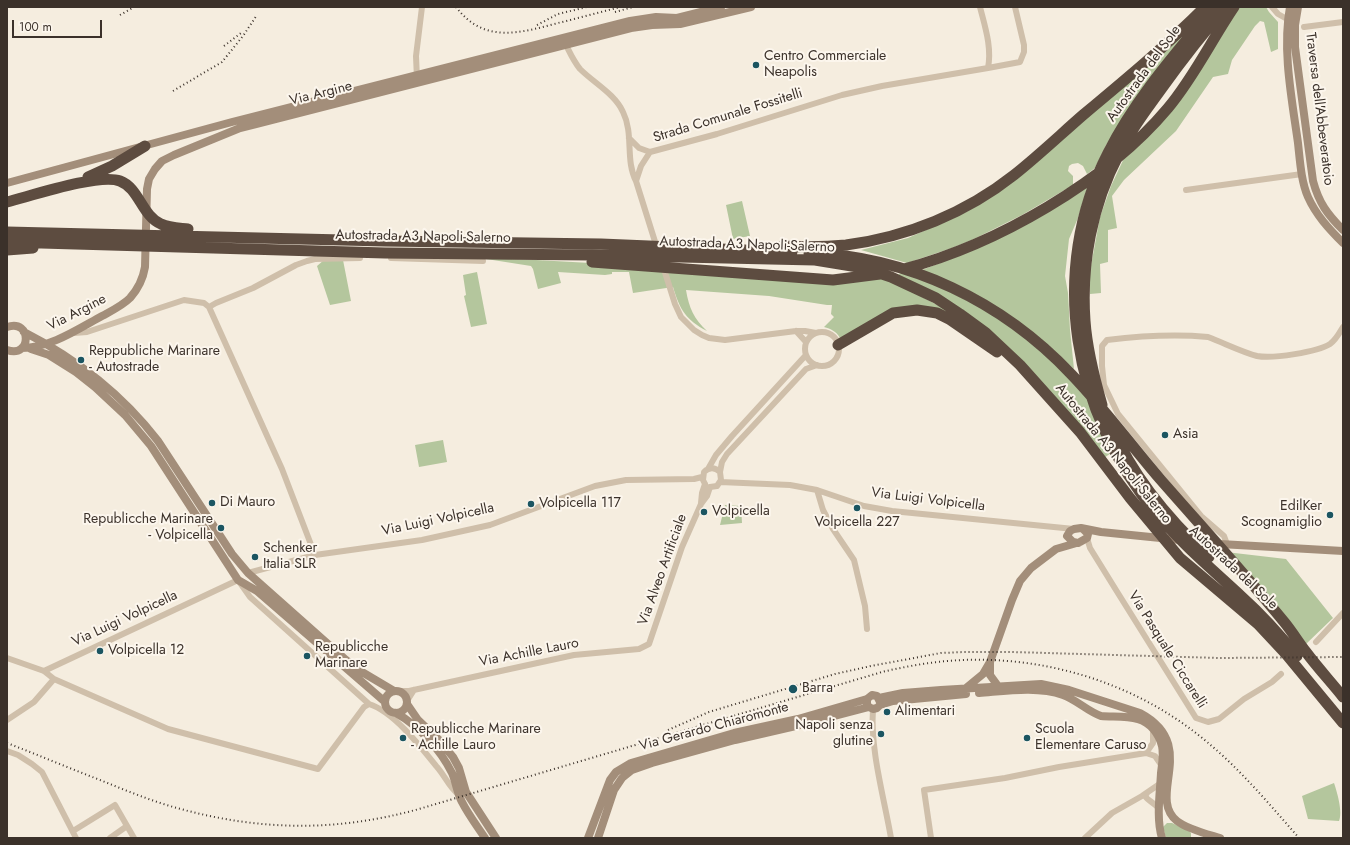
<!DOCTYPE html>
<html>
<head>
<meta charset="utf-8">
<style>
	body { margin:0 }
	#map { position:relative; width:1350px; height:845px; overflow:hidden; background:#f5eddf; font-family:Jost,sans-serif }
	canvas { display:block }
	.frame { position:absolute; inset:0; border:8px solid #3b312a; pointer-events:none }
	.scale { position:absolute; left:12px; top:20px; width:90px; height:18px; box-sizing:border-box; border:2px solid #3b312a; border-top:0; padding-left:5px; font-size:12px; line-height:14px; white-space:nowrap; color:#3b312a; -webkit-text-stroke:3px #fcf6ed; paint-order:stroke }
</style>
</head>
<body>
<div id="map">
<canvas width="1350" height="845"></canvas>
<div class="frame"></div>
<div class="scale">100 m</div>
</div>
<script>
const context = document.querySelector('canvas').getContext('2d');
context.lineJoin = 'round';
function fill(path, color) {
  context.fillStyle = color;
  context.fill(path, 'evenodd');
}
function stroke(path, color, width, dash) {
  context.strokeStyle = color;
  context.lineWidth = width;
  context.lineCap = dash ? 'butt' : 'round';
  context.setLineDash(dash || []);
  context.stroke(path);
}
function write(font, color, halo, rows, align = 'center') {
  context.font = font + ' Jost,sans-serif';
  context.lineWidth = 4;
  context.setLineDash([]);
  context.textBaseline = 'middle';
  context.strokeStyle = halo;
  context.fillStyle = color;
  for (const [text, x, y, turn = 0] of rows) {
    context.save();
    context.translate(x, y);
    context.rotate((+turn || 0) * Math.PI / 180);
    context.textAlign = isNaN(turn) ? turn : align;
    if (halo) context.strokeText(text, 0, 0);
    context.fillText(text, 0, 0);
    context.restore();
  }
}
fill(new Path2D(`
	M 1239,7 L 1266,7 L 1269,12 L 1278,22 L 1278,49 L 1271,52 L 1264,22 L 1260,21 L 1255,26 L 1232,60 L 1228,74 L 1213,77 L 1176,131 L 1124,180 L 1112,196 L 1117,228 L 1108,230 L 1108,262 L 1100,264 L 1101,293 L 1090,294 L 1090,271 L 1100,217 L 1111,186 L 1126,154 L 1217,38 Z
	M 1182,36 L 1182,37 L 1106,145 L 1095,168 L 1087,174 L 1083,166 L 1078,163 L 1072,164 L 1069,166 L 1068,171 L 1073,176 L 1073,185 L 1022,215 L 974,239 L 952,248 L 907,263 L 861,250 L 908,238 L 968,211 Z
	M 1088,185 L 1078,218 L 1069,239 L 1065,276 L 1068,293 L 1070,330 L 1074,369 L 1027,328 L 922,270 L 973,250 Z
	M 742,201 L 750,236 L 733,239 L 726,205 Z
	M 480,258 L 536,260 L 882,279 L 900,285 L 956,315 C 944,312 930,306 917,306 C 893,304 861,327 840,338 C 836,331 831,329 824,327 L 834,317 L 831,314 L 832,305 L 827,305 L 769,296 L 686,290 C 689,308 694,319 707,331 C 686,320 680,310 673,287 L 633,293 L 629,272 L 612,272 L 612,274 L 605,275 L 558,272 L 561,283 L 538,289 L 533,269 L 531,266 Z
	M 324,260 L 343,260 L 351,301 L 330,305 L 317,266 Z
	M 477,272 L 487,324 L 471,327 L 464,296 L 466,295 L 463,275 Z
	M 903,272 L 926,280 L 988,311 L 1047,354 L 1087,395 L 1097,427 L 1111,453 L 1104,458 L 1016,357 L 897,275 Z
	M 443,440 L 447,462 L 419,467 L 415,445 Z
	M 725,505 L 741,506 L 742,523 L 720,525 Z
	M 1226,552 L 1286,559 L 1333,618 L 1306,644 Z
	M 1334,783 C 1337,792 1343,812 1339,821 L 1308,819 L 1302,796 Z
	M 1167,823 L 1172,823 L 1189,831 L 1191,833 L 1191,838 L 1166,838 L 1163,827 Z`), '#b4c69d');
stroke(new Path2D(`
	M 1272,7 L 1278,14 L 1287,19
	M 1304,27 L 1343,22
	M 566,45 C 570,53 574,62 580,69 C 594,83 615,94 623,112 C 634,134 625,160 636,181 L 657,248
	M 988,68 L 1020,62 L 1024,52 L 1024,45 L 1015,7
	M 417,79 L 416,56 L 422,7
	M 629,138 L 639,148 L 650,152
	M 636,181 L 641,166 L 650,152 L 717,134 L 842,95 L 882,86 L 988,68 C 992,47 985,27 980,7
	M 1186,190 L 1302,174
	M 391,258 L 483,261
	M 663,266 L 675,304 L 681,317 L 694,330 L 702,335 L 709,338 L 725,340 L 796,331 L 805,331 L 816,333
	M 209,307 L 282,469 L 315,555
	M 796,331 L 806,342
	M805 349a17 17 0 1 1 34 0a17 17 0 1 1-34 0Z
	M 74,333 L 87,332 L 184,300 L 204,303 L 209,307 L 216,303 L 253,288 L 296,265 L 307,261 L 315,259 L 360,258
	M 708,469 L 716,455 L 732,436 L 806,355
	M 720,472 L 722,462 L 727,454 L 806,369 L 817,365
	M 720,482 L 790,485 L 817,490 L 864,506 L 892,511 L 1074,529
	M 705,484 L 703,480 L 704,472 C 709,467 715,467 720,472 L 721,480 L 717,486 L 710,487
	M 817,490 L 823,510 L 833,529 L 854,560 L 865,606 L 867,629
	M 701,503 L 702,493 L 705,484
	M 1087,538 L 1090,548 L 1116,590 L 1196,718 L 1208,722 L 1219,719 L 1244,699 L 1272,682 L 1281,674
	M 1227,544 L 1224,536 L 1201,516 L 1118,414 L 1104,385 L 1102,366 L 1102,346 L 1107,340 C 1140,336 1175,334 1208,337 C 1224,343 1242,352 1257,356 C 1273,359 1317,352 1330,344 C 1336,340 1340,332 1343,327
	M 248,573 L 315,555 L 422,540 L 490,525 L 595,486 L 626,480 L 694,479 L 702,477
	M 1316,642 L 1343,613
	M 7,658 L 44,671 L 54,679 L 168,729 L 318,769 L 364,707 L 369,704
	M 44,671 L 238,580 L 250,597 L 369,704 C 394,712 421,747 437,767 C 445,776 449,787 458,794
	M 399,691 L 409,691 L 574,655 L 639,649 L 649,644 L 682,547 L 701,504 L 707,496 L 710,487
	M 407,701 L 414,690
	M 873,709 C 870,750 884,797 891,838
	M 7,720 L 34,702 L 54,679
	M 7,751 L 18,755 L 32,764 L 42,772 L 76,838
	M 1146,753 L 1155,756 L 1162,766
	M 1147,793 L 1145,796 C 1148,801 1155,803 1159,809
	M 73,831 L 115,805 L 134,838
	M 110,838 L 127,826
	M 931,838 L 924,790 L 1005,778 L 1059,767 L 1146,753 L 1153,743 L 1153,730
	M 1085,838 L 1112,813 L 1142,796 L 1161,783`), '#cfbfaa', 6);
stroke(new Path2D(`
	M 1290,7 C 1282,50 1292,100 1298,143 C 1300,161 1301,181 1308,197 C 1316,215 1329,229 1343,243
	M 1298,7 L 1295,25 L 1295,47 L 1313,181 C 1319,203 1327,214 1343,230
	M 7,183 L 232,122 L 630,21 L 656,17 L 677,18 L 721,7
	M 7,327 C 32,318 32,359 7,350
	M 24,332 C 77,359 122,394 158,441 L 232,554 L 248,573 L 346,660 L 362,672 L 394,691
	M 22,348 C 50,348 78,329 102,316 C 111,311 122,306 130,298 C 138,289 143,279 145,267 L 147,189 L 149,179 L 155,169 L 162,161 L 174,155 L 240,128 L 256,124 L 631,28 L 652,25 L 680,24 L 751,7
	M 31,349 L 49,355 L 76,372 L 95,387 L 125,415 L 151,446 L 238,580 L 257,591 L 384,701
	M 1078,543 L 1073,542 L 1067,536 L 1070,531 L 1074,529 L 1081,528 L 1101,532 L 1220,544 L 1343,551
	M 990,663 L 990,675 L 998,686
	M 966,688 L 983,674 L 990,662 L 1012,600 L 1020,581 L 1031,568 L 1056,549 L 1080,542 L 1087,538 L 1088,534 L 1083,529
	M385 702a11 11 0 1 1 22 0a11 11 0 1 1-22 0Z
	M 979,693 C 1006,691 1037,686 1063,695 C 1077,700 1087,711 1101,716 C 1113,717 1126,716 1138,719 C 1150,722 1159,734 1162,746 C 1164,755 1162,764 1161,773 C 1160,793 1156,819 1162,838
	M 879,698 L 903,693 L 941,690 L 1041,684 L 1069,690 L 1140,713 C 1200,745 1146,796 1177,821 C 1187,829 1207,834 1220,838
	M 867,699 L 867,706 L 873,709 L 877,708 L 880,705 L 893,701 L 966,694
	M 407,704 L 418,720 L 439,740 L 453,757 L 459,768 L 466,792 L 496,838
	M 396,713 C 419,726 440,749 452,773 C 456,782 457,793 462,802 C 468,814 477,826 485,838
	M 588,838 L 610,780 L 616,772 L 631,763 L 734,733 L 798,719 L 867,699 L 872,695 L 877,696 L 880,702
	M 598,838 L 614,790 L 622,778 L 632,770 L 652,763 L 735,740 L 800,725 L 869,707`), '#a38e7a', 8);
stroke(new Path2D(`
	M 1214,7 C 1176,53 1135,99 1108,153 C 1047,272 1073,413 1156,513 C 1182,544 1213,570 1242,597 C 1262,615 1280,635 1297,656
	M 88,177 L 112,166 L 145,146
	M 7,202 C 31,196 99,173 120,181 C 139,188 142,216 161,224 C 169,228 179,228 188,229
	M 7,232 L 385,241 L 601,244 L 792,252
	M 7,242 L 385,253 L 592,255 L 815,260 L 864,268 L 891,277 L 936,298 L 960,314 L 986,333 L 1020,365 L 1080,432 L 1130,498 L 1180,558 L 1258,624 L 1286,654 L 1343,723
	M 782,246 C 803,247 825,247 846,245 C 907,237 966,213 1014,175 C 1038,156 1060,135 1083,115 C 1125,80 1167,45 1205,7
	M 7,250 L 33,248
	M 809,253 C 909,256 1003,302 1071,374 C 1103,407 1130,444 1160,479 C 1202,527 1245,574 1285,623 C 1293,633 1299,643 1306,652 C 1318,668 1331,682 1343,697
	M 592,262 L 833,280 L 880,274
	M 904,269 C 997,244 1106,182 1168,108 C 1194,77 1211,41 1234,7
	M 838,345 L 893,313 L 917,310 L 937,313 L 949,319 L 997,352
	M 1102,405 C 1094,377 1087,350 1085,321 C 1081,264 1092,205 1119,154 C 1130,130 1147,109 1162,88 C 1182,60 1203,33 1226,7
	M 1111,426 C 1132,475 1170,521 1209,557`), '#5d4c40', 11);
stroke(new Path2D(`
	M 456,7 C 484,44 520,33 558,23 C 579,18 600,12 621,7
	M 615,12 L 633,7
	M 120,15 L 134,7
	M 537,25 L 558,14 L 587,7
	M 224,46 L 241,33
	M 173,91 L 222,62 L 243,36 L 257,15
	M 668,730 L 709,712 L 835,674 L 871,666 L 941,653 L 964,652 L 1012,652 L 1219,658 L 1343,657
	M 7,743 C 38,755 69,768 100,780 C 125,790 151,801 177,808 C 260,831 336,832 419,809 L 882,672 C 903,667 925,663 947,661 C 1040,653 1136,682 1207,742 C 1241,770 1270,805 1299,838`), '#3b312a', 2, [1, 3]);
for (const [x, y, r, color] of [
	[756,65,4,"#1b5561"],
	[81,360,4,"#1b5561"],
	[1165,435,4,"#1b5561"],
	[212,503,4,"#1b5561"],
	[531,504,4,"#1b5561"],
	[857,508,4,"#1b5561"],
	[704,512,4,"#1b5561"],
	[1330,515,4,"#1b5561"],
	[221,528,4,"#1b5561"],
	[255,557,4,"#1b5561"],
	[100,651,4,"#1b5561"],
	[307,656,4,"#1b5561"],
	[793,689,5,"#1b5561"],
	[887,712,4,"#1b5561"],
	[881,734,4,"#1b5561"],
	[403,738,4,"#1b5561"],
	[1027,738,4,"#1b5561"]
]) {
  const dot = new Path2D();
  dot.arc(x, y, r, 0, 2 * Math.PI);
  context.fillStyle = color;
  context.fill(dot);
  stroke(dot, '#fcf6ed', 1.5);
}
write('14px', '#3b312a', '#fcf6ed', [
	["Centro Commerciale",764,57],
	["Neapolis",764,73],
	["Reppubliche Marinare",89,352],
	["- Autostrade",89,368],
	["Asia",1173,435],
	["Di Mauro",220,503],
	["Volpicella 117",539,504],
	["EdilKer",1322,507,"right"],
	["Scognamiglio",1322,523,"right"],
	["Volpicella",712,512],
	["Republicche Marinare",213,520,"right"],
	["- Volpicella",213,536,"right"],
	["Volpicella 227",857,523,"center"],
	["Schenker",263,549],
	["Italia SLR",263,565],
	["Republicche",315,648],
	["Marinare",315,664],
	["Volpicella 12",108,651],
	["Barra",802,689],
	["Alimentari",895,712],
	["Napoli senza",873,726,"right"],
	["glutine",873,742,"right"],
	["Republicche Marinare",411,730],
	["- Achille Lauro",411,746],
	["Scuola",1035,730],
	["Elementare Caruso",1035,746]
], 'left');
write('14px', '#3b312a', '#fcf6ed', [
	["Autostrada del Sole",1144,74,-54],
	["Via Argine",321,94,-14],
	["Traversa dell'Abbeveratoio",1319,109,83],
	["Strada Comunale Fossitelli",728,116,-17],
	["Autostrada A3 Napoli-Salerno",423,237,1],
	["Autostrada A3 Napoli-Salerno",747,245,2],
	["Via Argine",77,313,-27],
	["Autostrada A3 Napoli-Salerno",1113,454,51],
	["Via Luigi Volpicella",928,500,7],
	["Via Luigi Volpicella",438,520,-12],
	["Autostrada del Sole",1233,568,43],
	["Via Alveo Artificiale",663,570,-70],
	["Via Luigi Volpicella",125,619,-25],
	["Via Pasquale Ciccarelli",1167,650,58],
	["Via Achille Lauro",529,653,-11],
	["Via Gerardo Chiaromonte",714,727,-15]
]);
</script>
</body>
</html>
